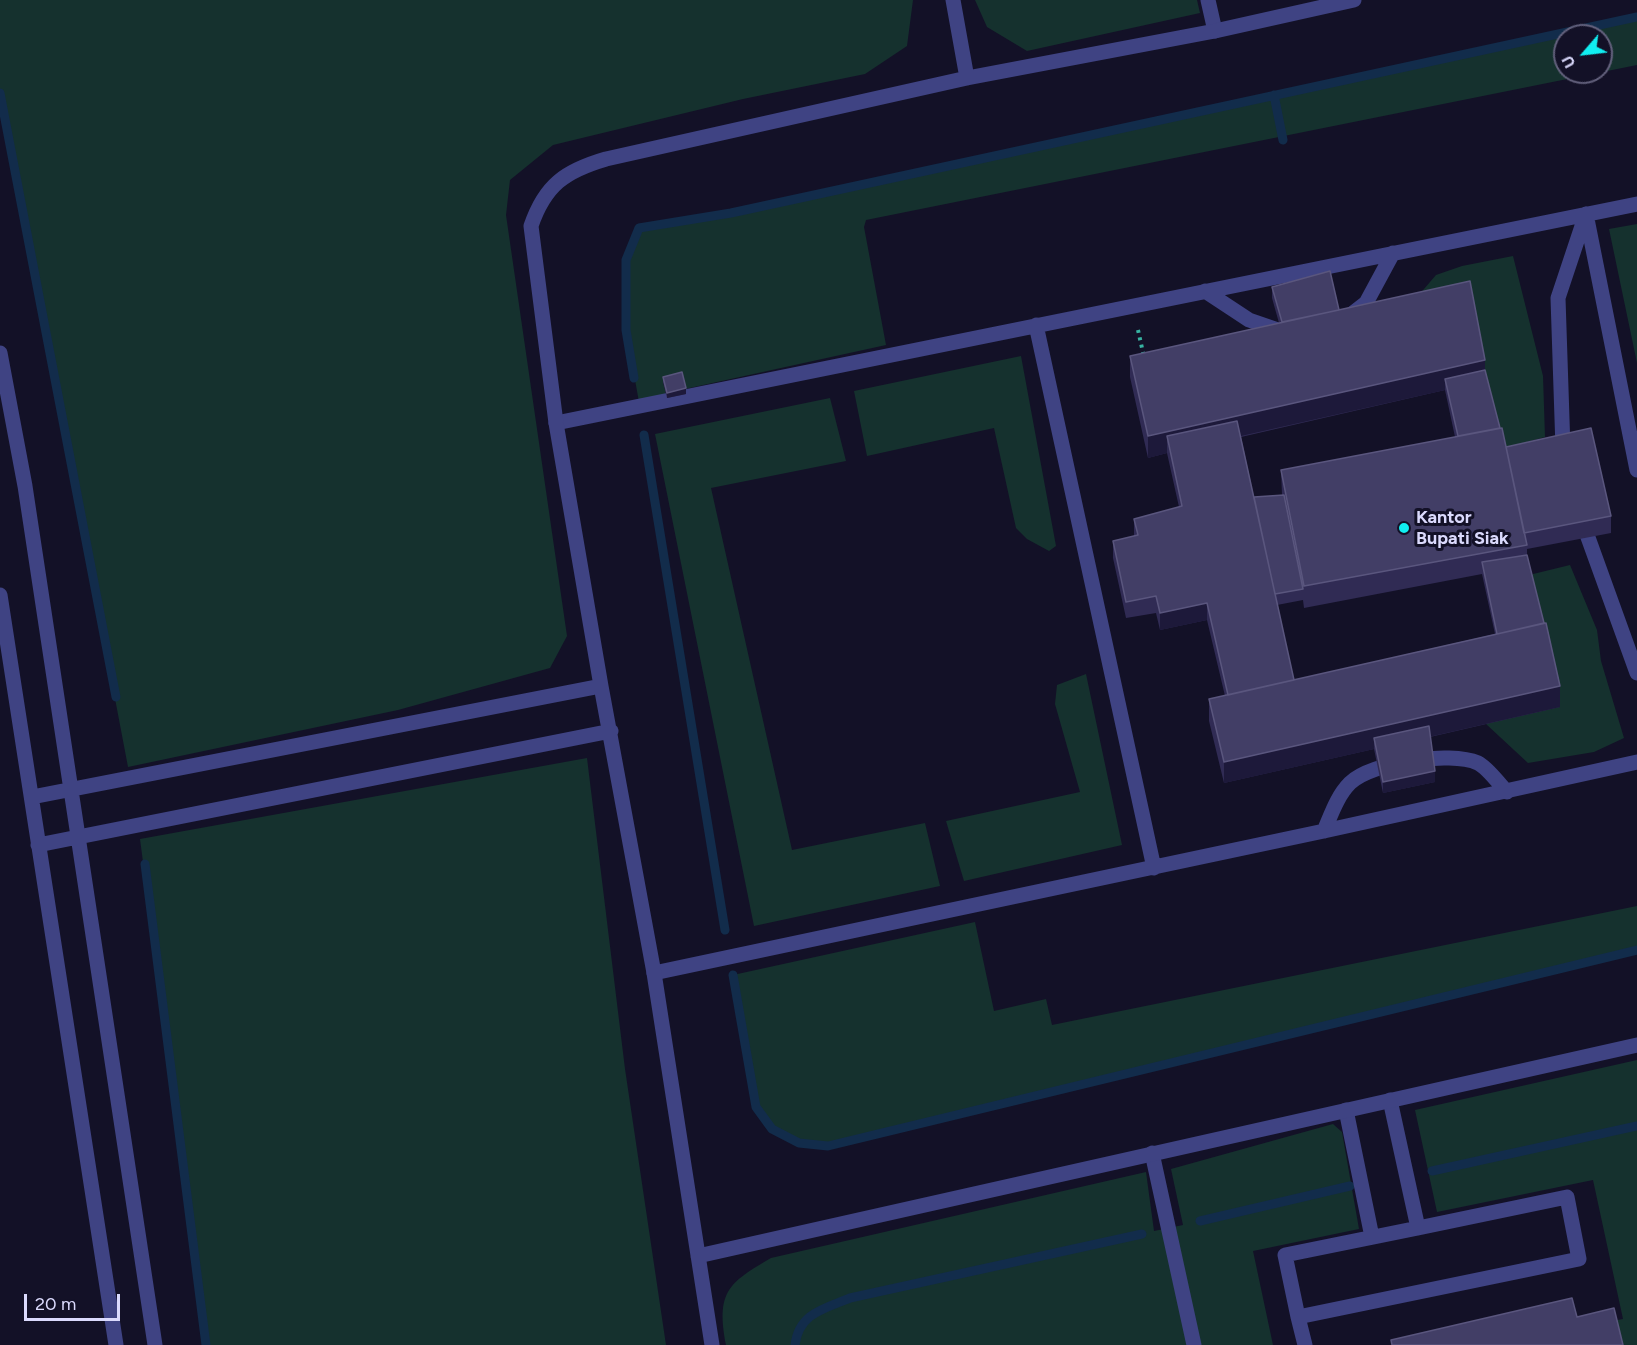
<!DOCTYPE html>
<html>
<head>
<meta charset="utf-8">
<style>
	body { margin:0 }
	#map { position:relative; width:1637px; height:1345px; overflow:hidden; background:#131127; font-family:Figtree,sans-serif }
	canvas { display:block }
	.north { position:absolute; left:1553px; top:24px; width:60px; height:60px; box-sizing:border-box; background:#131127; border:2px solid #63617d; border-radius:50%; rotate:242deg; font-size:16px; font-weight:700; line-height:24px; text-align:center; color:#dbdafd }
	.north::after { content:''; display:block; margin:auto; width:21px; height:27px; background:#11eef1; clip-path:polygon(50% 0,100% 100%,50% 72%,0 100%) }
	.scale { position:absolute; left:24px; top:1294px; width:96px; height:27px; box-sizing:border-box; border:3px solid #dbdafd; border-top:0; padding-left:8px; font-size:18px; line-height:21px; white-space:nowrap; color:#dbdafd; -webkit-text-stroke:4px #131127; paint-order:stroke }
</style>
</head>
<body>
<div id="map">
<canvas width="1637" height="1345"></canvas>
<div class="north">U</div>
<div class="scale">20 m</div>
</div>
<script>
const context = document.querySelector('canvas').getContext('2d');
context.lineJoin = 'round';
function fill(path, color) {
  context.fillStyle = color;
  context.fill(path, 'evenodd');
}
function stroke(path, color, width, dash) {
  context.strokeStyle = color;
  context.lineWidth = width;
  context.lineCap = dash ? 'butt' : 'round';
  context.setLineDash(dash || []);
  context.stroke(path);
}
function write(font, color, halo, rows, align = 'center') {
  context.font = font + ' Figtree,sans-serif';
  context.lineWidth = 6;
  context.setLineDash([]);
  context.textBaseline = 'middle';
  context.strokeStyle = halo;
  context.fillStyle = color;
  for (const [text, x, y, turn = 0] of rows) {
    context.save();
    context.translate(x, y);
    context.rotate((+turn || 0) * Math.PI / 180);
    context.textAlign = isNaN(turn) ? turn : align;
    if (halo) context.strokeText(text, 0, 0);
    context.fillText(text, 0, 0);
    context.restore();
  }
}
fill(new Path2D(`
	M 0,0 L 913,0 L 907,46 L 865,74 L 743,99 L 553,145 L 510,180 L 506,215 L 567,636 L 550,668 L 398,710 L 128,767 L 0,93 Z
	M 975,0 L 1197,0 L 1200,13 L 1027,51 L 987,27 Z
	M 1637,17 L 1637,65 L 866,220 L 864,227 L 886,345 L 685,389 L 663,382 L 667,398 L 639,402 L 626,330 L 626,260 L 639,228 L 731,213 ZM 1565,36 L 1601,36 L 1601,72 L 1565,72 Z
	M 1637,224 L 1637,363 L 1609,229 Z
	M 1513,256 L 1543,376 L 1545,437 L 1502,449 L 1412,303 L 1436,275 L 1462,266 Z
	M 1021,356 L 1056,546 L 1049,551 L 1027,539 L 1016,528 L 994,428 L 867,456 L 854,391 Z
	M 830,398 L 846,461 L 711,488 L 792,850 L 925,823 L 940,886 L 754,926 L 655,434 Z
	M 1570,565 L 1597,630 L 1601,661 L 1624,738 L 1594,752 L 1528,763 L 1486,724 L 1529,575 Z
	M 1086,674 L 1122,845 L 964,881 L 946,821 L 1080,792 L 1055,704 L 1057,685 Z
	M 587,758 L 625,1069 L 666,1345 L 206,1345 L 140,839 Z
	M 1637,906 L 1637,950 L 828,1146 L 799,1143 L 772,1129 L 756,1107 L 733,975 L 975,922 L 994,1011 L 1046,999 L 1052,1025 Z
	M 1637,1060 L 1637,1345 L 1616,1345 L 1572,1328 L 1623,1319 L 1593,1180 L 1437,1212 L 1415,1110 Z
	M 1333,1124 L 1342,1132 L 1359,1229 L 1253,1251 L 1273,1345 L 726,1345 C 716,1292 728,1283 771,1258 L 1146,1172 L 1154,1231 L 1183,1225 L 1171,1169 Z`), '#15312e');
stroke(new Path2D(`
	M 0,93 L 116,697
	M 1274,95 L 1283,140
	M 634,378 L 626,330 L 626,260 L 639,228 L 731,213 L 1637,17
	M 644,435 L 725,930
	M 145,864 L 206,1345
	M 733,975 L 756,1107 L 772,1129 L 799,1143 L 828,1146 L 1637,950
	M 1432,1171 L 1637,1126
	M 1200,1221 L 1350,1186
	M 795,1345 C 799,1313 824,1309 850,1298 L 1142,1234`), '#122c4b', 9);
stroke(new Path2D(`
	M 1138,330 L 1144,357`), '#37b3a1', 4, [3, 4.5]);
stroke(new Path2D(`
	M 1208,0 L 1215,31
	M 1586,214 L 1637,470
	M 1205,291 L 1249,320 L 1281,331
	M 1348,317 L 1366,303 L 1393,253
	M 1036,325 L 1154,868
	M 556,423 L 1637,204
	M 1563,449 L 1558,298 L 1586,214
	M 1581,518 L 1637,673
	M 1324,831 C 1331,815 1337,796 1350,783 C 1371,762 1450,751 1478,763 C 1488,768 1499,784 1507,792
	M 654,973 L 1324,831 L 1637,762
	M 1390,1100 L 1418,1228 L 1567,1197 L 1579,1259 L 1298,1317 L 1285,1255 L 1418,1228
	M 1346,1110 L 1372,1237
	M 1152,1153 L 1194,1345
	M 1298,1317 L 1305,1345`), '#3f4383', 15);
stroke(new Path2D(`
	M 953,0 L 967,78
	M 0,353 L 25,486 L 155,1345
	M 0,595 L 116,1345
	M 32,797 L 601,686
	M 38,845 L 611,731
	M 698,1256 L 1637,1045
	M 712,1345 L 654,973 L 601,686 L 556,423 L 531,226 C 545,185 565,171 606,159 L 967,78 L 1215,31 L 1354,0`), '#3f4383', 15);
fill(new Path2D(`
	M 1272,287 L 1339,310 L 1485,370 L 1500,428 L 1506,447 L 1611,516 L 1611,533 L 1527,549 L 1527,555 L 1560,707 L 1430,737 L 1435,782 L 1383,793 L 1374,749 L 1224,783 L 1209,721 L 1209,699 L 1225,696 L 1207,620 L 1160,630 L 1156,613 L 1126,618 L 1113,558 L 1113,541 L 1134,536 L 1134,519 L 1179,507 L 1167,453 L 1148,458 L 1130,377 L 1130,356 L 1279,323 L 1272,298 ZM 1445,390 L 1455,437 L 1281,470 L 1282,495 L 1254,497 L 1241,437 ZM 1482,574 L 1495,634 L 1294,680 L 1277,605 L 1303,600 L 1304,608 Z
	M 663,377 L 686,394 L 667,398 L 663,382 Z`), '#302b54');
fill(new Path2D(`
	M 1485,360 L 1485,381 L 1445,379 L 1445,390 L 1170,452 L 1167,436 L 1167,453 L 1148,458 L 1148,436 Z
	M 686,388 L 686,394 L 667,398 L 667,393 Z
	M 1207,603 L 1207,620 L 1160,630 L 1160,613 Z
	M 1560,686 L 1560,707 L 1376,749 L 1374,738 L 1374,749 L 1224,783 L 1224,762 Z
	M 1435,771 L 1435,782 L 1383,793 L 1383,782 Z`), '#1d193a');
const building = new Path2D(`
	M 1330,271 L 1339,310 L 1282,322 L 1272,287 Z
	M 1470,281 L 1485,360 L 1148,436 L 1130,356 Z
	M 1485,370 L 1500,428 L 1458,436 L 1445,379 Z
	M 682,372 L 686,388 L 667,393 L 663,377 Z
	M 1237,421 L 1294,680 L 1228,695 L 1207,603 L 1160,613 L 1156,596 L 1126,602 L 1113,541 L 1138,535 L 1134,519 L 1182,506 L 1167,436 Z
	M 1502,428 L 1527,545 L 1304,586 L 1281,470 Z
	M 1591,428 L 1611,516 L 1524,533 L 1506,447 Z
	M 1284,495 L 1303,589 L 1275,594 L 1254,497 Z
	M 1527,555 L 1544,623 L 1497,634 L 1482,562 Z
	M 1546,623 L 1560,686 L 1224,762 L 1209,699 Z
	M 1429,726 L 1435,771 L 1383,782 L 1374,738 Z
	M 1572,1298 L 1577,1317 L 1614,1308 L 1623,1345 L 1392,1345 L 1391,1340 Z`);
fill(building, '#423e66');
stroke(building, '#5a567e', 1.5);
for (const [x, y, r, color] of [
	[1404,528,6,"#11eef1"]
]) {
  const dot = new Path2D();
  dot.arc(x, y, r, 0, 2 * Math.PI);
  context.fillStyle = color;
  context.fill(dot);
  stroke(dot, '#131127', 2);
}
write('bold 18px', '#dbdafd', '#131127', [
	["Kantor",1416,518],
	["Bupati Siak",1416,539]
], 'left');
</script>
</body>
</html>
